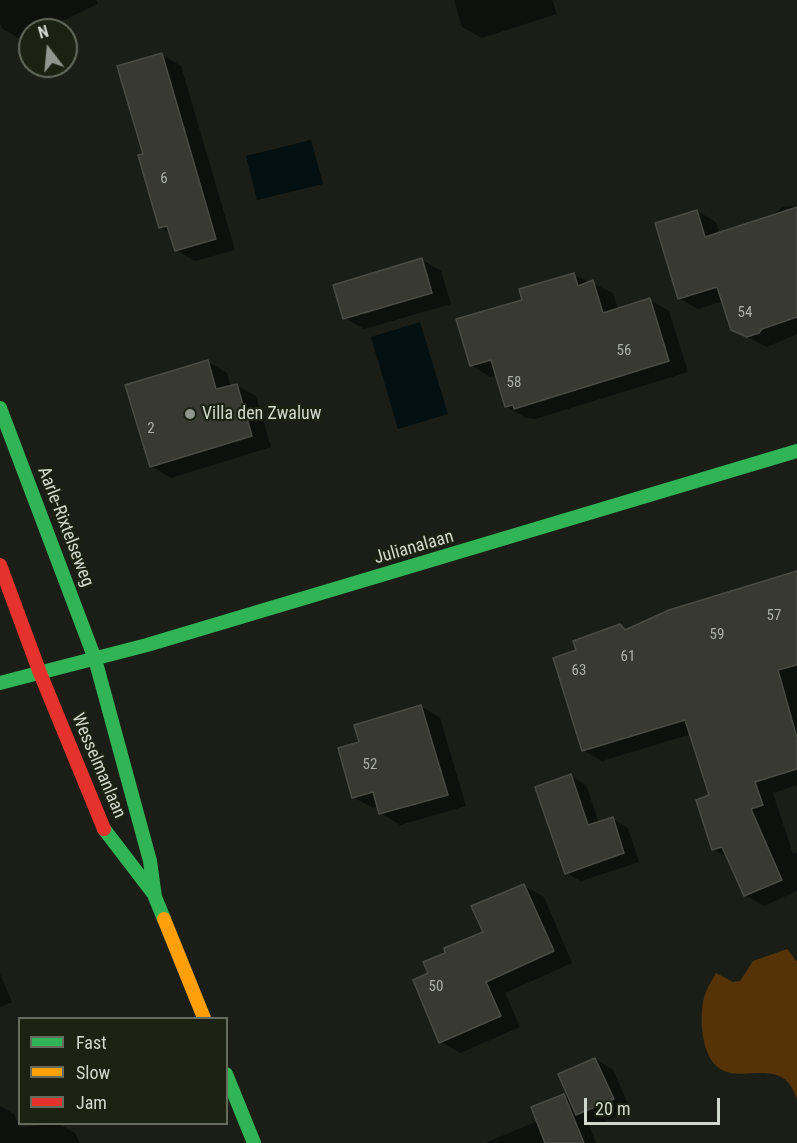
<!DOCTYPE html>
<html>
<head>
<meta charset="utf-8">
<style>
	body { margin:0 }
	#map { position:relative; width:797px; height:1143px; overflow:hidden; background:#1a1e16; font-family:"Roboto Condensed",sans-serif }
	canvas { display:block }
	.legend { position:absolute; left:18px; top:1017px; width:210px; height:108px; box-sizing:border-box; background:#1b2212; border:2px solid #656b5d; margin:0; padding:8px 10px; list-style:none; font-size:18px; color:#d3d8ce }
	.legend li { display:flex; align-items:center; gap:12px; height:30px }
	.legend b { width:30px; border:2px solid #656b5d }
	.north { position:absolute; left:18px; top:18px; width:60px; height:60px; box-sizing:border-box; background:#1b2212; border:2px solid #656b5d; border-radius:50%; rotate:344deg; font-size:16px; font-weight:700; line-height:24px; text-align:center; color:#d3d8ce }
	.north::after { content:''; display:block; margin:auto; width:21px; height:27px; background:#92978e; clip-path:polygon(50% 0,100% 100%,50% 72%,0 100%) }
	.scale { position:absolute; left:584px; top:1098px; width:136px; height:27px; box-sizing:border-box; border:3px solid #d3d8ce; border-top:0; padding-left:8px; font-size:18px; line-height:21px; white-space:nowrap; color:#d3d8ce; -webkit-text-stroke:4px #1b2212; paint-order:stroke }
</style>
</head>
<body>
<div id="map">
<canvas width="797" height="1143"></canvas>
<ul class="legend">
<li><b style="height:8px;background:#30b455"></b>Fast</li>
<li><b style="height:8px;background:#ff9f0a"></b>Slow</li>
<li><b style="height:8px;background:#e5322d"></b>Jam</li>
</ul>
<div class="north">N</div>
<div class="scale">20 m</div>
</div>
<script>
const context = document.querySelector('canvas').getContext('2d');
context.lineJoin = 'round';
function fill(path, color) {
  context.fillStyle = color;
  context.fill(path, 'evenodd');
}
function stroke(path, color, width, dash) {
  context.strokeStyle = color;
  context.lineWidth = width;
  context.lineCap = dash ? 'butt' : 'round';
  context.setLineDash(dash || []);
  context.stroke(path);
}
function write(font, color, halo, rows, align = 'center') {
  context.font = font + ' "Roboto Condensed",sans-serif';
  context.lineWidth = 4.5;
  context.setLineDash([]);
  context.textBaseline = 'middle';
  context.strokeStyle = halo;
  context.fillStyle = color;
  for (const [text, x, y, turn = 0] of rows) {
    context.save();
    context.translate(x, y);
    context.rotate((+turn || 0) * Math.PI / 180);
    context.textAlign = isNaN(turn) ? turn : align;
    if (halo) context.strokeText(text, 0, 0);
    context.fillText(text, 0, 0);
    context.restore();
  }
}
fill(new Path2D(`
	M 787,949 L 797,962 L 797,1100 C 784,1054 743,1085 719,1068 C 701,1056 699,1016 704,998 C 706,989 712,981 716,973 L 733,982 L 740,981 L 753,961 Z`), '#563307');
fill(new Path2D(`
	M 311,140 L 323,184 L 257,200 L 246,156 Z
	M 420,322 L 448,414 L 398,429 L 371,337 Z`), '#031011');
fill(new Path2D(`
	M 0,0 L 96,0 L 98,4 L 43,30 L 30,30 L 30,36 L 22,40 L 3,29 L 0,23 Z
	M 454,0 L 552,0 L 557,14 L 482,38 L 462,27 Z
	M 161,54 L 181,66 L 235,250 L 195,261 L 176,250 L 171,233 L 160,227 Z
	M 797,206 L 797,334 L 767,347 L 732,329 L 723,301 L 698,309 L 679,298 L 697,211 L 716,222 L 719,234 L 770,217 L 783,207 Z
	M 422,260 L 441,271 L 451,304 L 364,329 L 345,318 Z
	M 574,275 L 613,293 L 618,310 L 650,300 L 669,311 L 688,372 L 535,419 L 526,418 L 506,406 L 497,375 L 490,377 L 471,365 L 524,301 Z
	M 207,361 L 227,373 L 231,387 L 236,385 L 256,396 L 271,447 L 171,478 L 151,466 Z
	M 797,576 L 797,785 L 773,793 L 793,854 L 797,852 L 797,891 L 764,906 L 745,895 L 729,858 L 713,849 L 710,796 L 691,734 L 602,761 L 583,750 L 578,651 L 620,626 L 627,630 Z
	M 421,706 L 440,718 L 466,806 L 400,825 L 381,813 L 379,806 L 373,808 L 353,797 Z
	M 571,776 L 586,785 L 599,823 L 613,819 L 628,828 L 639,862 L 581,881 L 566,873 Z
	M 524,886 L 544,897 L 572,963 L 505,993 L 520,1027 L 460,1053 L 440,1041 L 430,974 L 447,953 L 485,932 Z
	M 0,974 L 12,1002 L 0,1007 Z
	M 595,1059 L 613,1070 L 631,1110 L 596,1125 L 587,1120 L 596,1143 L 485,1143 L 538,1121 L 532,1108 L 565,1096 L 571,1099 Z
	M 0,1106 L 14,1114 L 19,1127 L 59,1124 L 75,1133 L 80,1143 L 0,1143 Z`), '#0007');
const building = new Path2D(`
	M 162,53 L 216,239 L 175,251 L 167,226 L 159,228 L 138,155 L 143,154 L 117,66 Z
	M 797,207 L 797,317 L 762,329 L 759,333 L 747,337 L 731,330 L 717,287 L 678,299 L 655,223 L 697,210 L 705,237 Z
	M 422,258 L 432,293 L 343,319 L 333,285 Z
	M 574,273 L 578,286 L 593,280 L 603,313 L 650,298 L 669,361 L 514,409 L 513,405 L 505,407 L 491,360 L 470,366 L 456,319 L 522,300 L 519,289 Z
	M 208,360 L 216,389 L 237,384 L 252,436 L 150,467 L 125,385 Z
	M 797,571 L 797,665 L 778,670 L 797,738 L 797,769 L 755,782 L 763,805 L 751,809 L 782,880 L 744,896 L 722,847 L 712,850 L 696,800 L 709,795 L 685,720 L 582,751 L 553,658 L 576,650 L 573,641 L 620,624 L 625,630 L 669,610 Z
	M 421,705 L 448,795 L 379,814 L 373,792 L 352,798 L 338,748 L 359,742 L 354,725 Z
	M 571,774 L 588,825 L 613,817 L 624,853 L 565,874 L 535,787 Z
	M 524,884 L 554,951 L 486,982 L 501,1016 L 439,1043 L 413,980 L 428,973 L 423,962 L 445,953 L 444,948 L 483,932 L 471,906 Z
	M 595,1058 L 614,1099 L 576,1115 L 558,1074 Z
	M 564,1094 L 584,1143 L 545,1143 L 531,1107 Z`);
fill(building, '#383a32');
stroke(building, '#4a4b43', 1.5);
stroke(new Path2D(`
	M 0,408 L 95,659 L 150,861 L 155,897 L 164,919
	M 0,683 L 147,645 L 797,451
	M 104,829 L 153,893
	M 226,1074 L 254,1143`), '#30b455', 14);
stroke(new Path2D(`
	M 164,919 L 204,1018`), '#ff9f0a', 14);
stroke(new Path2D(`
	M 0,565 L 40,673 L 104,829`), '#e5322d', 14);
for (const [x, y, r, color] of [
	[190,414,6,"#92978e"]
]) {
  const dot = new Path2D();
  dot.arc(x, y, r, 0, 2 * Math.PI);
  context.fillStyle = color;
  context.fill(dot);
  stroke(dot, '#1b2212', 2);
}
write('15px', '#acb0a7', null, [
	["6",164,179],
	["54",745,313],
	["56",624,351],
	["58",514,383],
	["2",151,429],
	["57",774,616],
	["59",717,635],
	["61",628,657],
	["63",579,671],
	["52",370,765],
	["50",436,987]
]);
write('18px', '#d3d8ce', '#1b2212', [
	["Villa den Zwaluw",202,414]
], 'left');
write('18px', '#d3d8ce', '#1b2212', [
	["Aarle-Rixtelseweg",65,527,69],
	["Julianalaan",414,548,-16],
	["Wesselmanlaan",98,766,67]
]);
</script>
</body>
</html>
